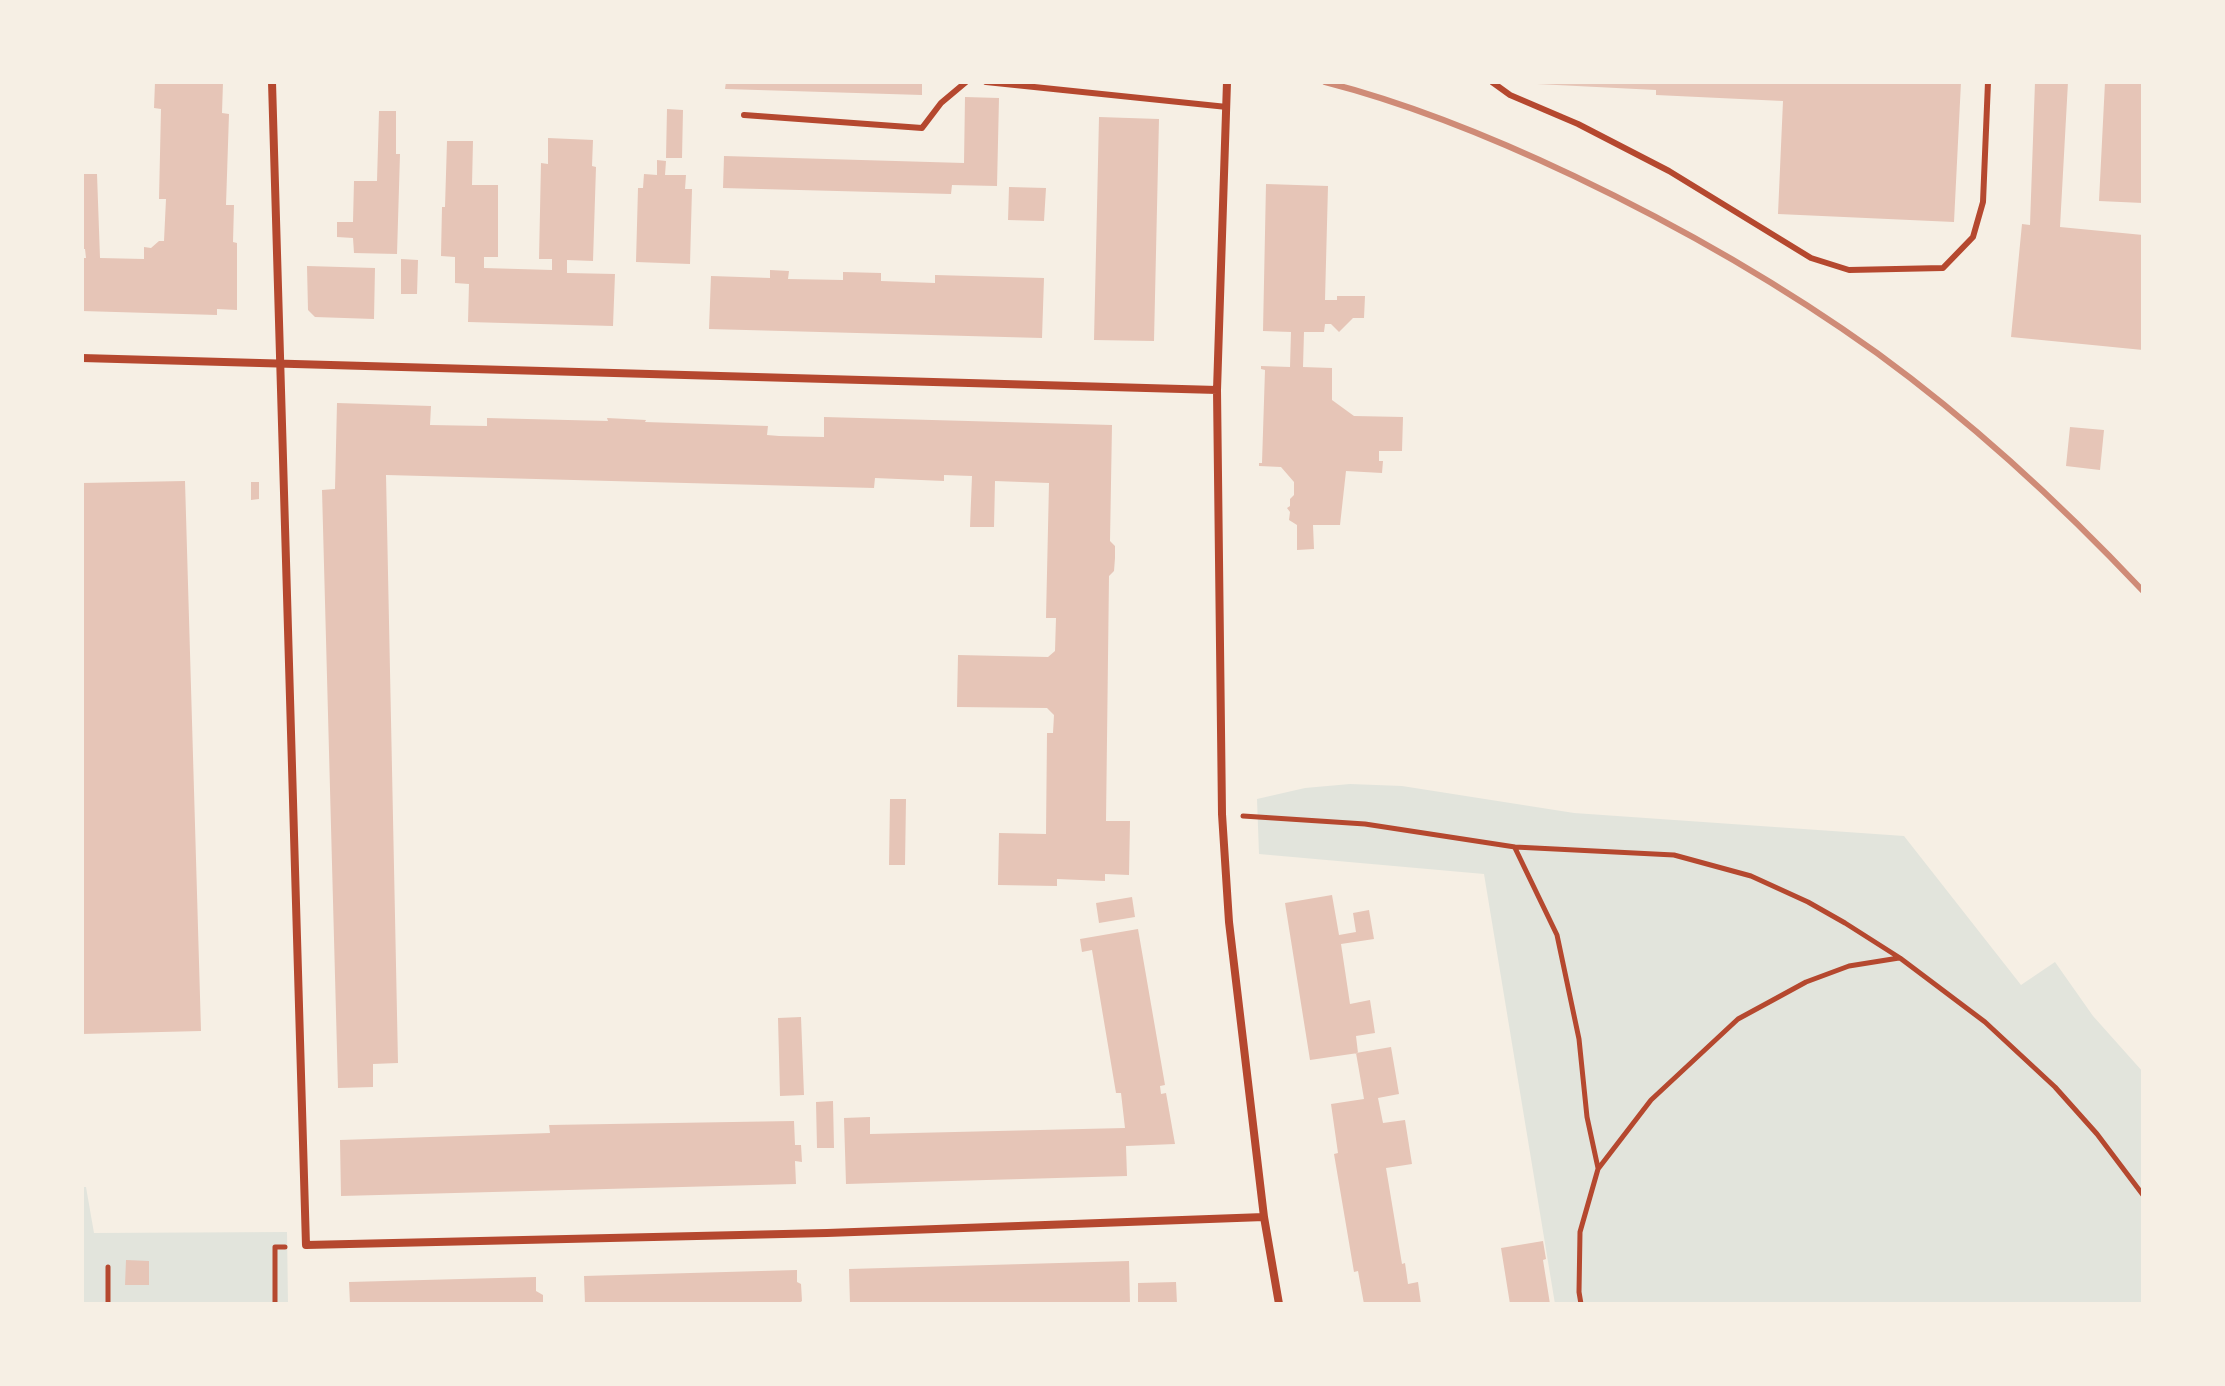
<!DOCTYPE html>
<html>
<head>
<meta charset="utf-8">
<style>
	body { margin:0 }
	#map { position:relative; width:2225px; height:1386px; overflow:hidden; background:#f6efe4; font-family:"Public Sans",sans-serif }
	canvas { display:block }
	.frame { position:absolute; inset:0; border:84px solid #f6efe4; pointer-events:none }
</style>
</head>
<body>
<div id="map">
<canvas width="2225" height="1386"></canvas>
<div class="frame"></div>
</div>
<script>
const context = document.querySelector('canvas').getContext('2d');
context.lineJoin = 'round';
function fill(path, color) {
  context.fillStyle = color;
  context.fill(path, 'evenodd');
}
function stroke(path, color, width, dash) {
  context.strokeStyle = color;
  context.lineWidth = width;
  context.lineCap = dash ? 'butt' : 'round';
  context.setLineDash(dash || []);
  context.stroke(path);
}
fill(new Path2D(`
	M 1350,784 L 1402,786 L 1574,813 L 1904,836 L 2021,985 L 2055,962 L 2093,1016 L 2143,1072 L 2143,1304 L 1555,1304 L 1484,874 L 1259,854 L 1257,799 L 1305,788 Z
	M 82,1187 L 86,1187 L 94,1233 L 287,1232 L 288,1304 L 82,1304 Z`), '#e2e4dc');
fill(new Path2D(`
	M 155,82 L 223,82 L 222,113 L 229,114 L 226,205 L 234,205 L 233,242 L 237,243 L 237,310 L 217,309 L 217,315 L 82,311 L 82,258 L 86,258 L 85,249 L 82,249 L 83,174 L 97,174 L 100,258 L 144,259 L 144,247 L 151,248 L 159,241 L 164,241 L 166,199 L 159,199 L 161,109 L 154,108 Z
	M 726,82 L 922,82 L 922,95 L 725,89 Z
	M 1537,82 L 1961,82 L 1954,222 L 1778,214 L 1783,101 L 1656,95 L 1656,90 L 1537,84 Z
	M 2035,82 L 2068,82 L 2060,227 L 2143,235 L 2143,350 L 2011,337 L 2022,224 L 2030,225 Z
	M 2105,82 L 2143,82 L 2143,203 L 2099,201 Z
	M 965,97 L 999,98 L 997,186 L 952,185 L 951,194 L 723,188 L 724,156 L 964,163 Z
	M 667,109 L 683,110 L 682,158 L 666,158 Z
	M 379,111 L 396,111 L 396,154 L 400,154 L 397,254 L 354,253 L 353,238 L 337,237 L 337,222 L 353,222 L 354,181 L 377,181 Z
	M 1099,117 L 1159,119 L 1154,341 L 1094,340 Z
	M 548,138 L 593,140 L 592,166 L 596,167 L 593,261 L 567,260 L 567,273 L 615,274 L 613,326 L 468,322 L 469,284 L 455,283 L 455,257 L 441,256 L 442,207 L 445,207 L 447,141 L 473,141 L 472,185 L 498,185 L 498,257 L 484,257 L 484,268 L 552,270 L 552,259 L 539,259 L 541,163 L 548,164 Z
	M 657,160 L 666,161 L 665,175 L 686,175 L 685,189 L 692,189 L 690,264 L 636,262 L 638,188 L 643,188 L 644,174 L 657,175 Z
	M 1266,184 L 1328,186 L 1325,300 L 1337,300 L 1337,296 L 1365,296 L 1364,318 L 1353,318 L 1339,332 L 1331,324 L 1325,324 L 1324,332 L 1304,332 L 1303,367 L 1332,368 L 1332,400 L 1354,416 L 1403,417 L 1402,451 L 1379,451 L 1379,461 L 1383,461 L 1382,473 L 1346,471 L 1340,525 L 1313,525 L 1314,549 L 1297,550 L 1297,525 L 1289,520 L 1290,512 L 1287,508 L 1290,506 L 1290,499 L 1294,495 L 1294,482 L 1281,467 L 1259,466 L 1259,463 L 1262,463 L 1265,370 L 1261,369 L 1261,366 L 1290,367 L 1291,332 L 1263,331 Z
	M 1009,187 L 1046,188 L 1044,221 L 1008,220 Z
	M 401,259 L 418,260 L 417,294 L 401,294 Z
	M 307,266 L 375,268 L 374,319 L 315,317 L 308,310 Z
	M 770,270 L 789,271 L 788,279 L 843,280 L 843,272 L 881,273 L 881,281 L 935,283 L 935,275 L 1044,278 L 1042,338 L 709,329 L 711,276 L 770,278 Z
	M 337,403 L 431,406 L 430,425 L 487,426 L 487,418 L 608,421 L 607,418 L 646,420 L 645,422 L 768,426 L 767,435 L 779,436 L 824,437 L 824,417 L 1112,425 L 1110,541 L 1115,546 L 1115,558 L 1114,571 L 1109,576 L 1106,821 L 1130,821 L 1129,875 L 1105,874 L 1105,881 L 1057,879 L 1057,886 L 998,885 L 999,833 L 1046,834 L 1047,733 L 1053,733 L 1054,715 L 1047,708 L 957,707 L 958,655 L 1048,657 L 1055,651 L 1056,618 L 1046,618 L 1049,483 L 995,481 L 994,527 L 970,527 L 972,476 L 944,475 L 944,481 L 875,478 L 874,488 L 386,475 L 398,1063 L 373,1064 L 373,1087 L 338,1088 L 322,490 L 335,489 Z
	M 2070,427 L 2104,430 L 2100,470 L 2066,466 Z
	M 185,481 L 201,1031 L 82,1034 L 82,483 Z
	M 251,482 L 259,482 L 259,499 L 251,500 Z
	M 890,799 L 906,799 L 905,865 L 889,865 Z
	M 1332,895 L 1339,935 L 1356,932 L 1353,913 L 1369,910 L 1374,939 L 1341,944 L 1350,1004 L 1370,1000 L 1375,1033 L 1356,1036 L 1358,1053 L 1310,1060 L 1285,903 Z
	M 1132,897 L 1135,917 L 1099,923 L 1096,903 Z
	M 1138,929 L 1165,1085 L 1160,1086 L 1161,1094 L 1166,1093 L 1175,1144 L 1126,1146 L 1127,1176 L 846,1184 L 844,1118 L 870,1117 L 870,1134 L 1125,1128 L 1121,1093 L 1116,1093 L 1092,950 L 1082,952 L 1080,939 Z
	M 801,1017 L 804,1095 L 780,1096 L 778,1018 Z
	M 1391,1047 L 1399,1094 L 1378,1098 L 1383,1123 L 1405,1120 L 1412,1164 L 1386,1168 L 1402,1264 L 1405,1263 L 1408,1284 L 1418,1282 L 1421,1304 L 1364,1304 L 1358,1271 L 1354,1272 L 1334,1154 L 1338,1153 L 1331,1104 L 1364,1099 L 1356,1053 Z
	M 833,1101 L 834,1148 L 817,1148 L 816,1102 Z
	M 794,1121 L 795,1145 L 801,1145 L 802,1162 L 795,1161 L 796,1184 L 341,1196 L 340,1140 L 550,1133 L 549,1125 Z
	M 1543,1241 L 1546,1259 L 1543,1260 L 1550,1304 L 1510,1304 L 1501,1248 Z
	M 126,1260 L 149,1261 L 149,1285 L 125,1285 Z
	M 1129,1261 L 1130,1304 L 850,1304 L 849,1269 Z
	M 797,1270 L 797,1282 L 801,1284 L 802,1301 L 798,1304 L 585,1304 L 584,1276 Z
	M 536,1277 L 536,1291 L 543,1295 L 543,1304 L 350,1304 L 349,1282 Z
	M 1176,1282 L 1177,1304 L 1138,1304 L 1138,1283 Z`), '#e6c5b7');
stroke(new Path2D(`
	M 1243,816 L 1365,824 L 1515,847 L 1674,855 L 1751,876 L 1808,902 L 1845,923 L 1900,958 L 1985,1022 L 2055,1087 L 2097,1134 L 2143,1195
	M 1515,848 L 1557,935 L 1579,1039 L 1587,1117 L 1598,1168
	M 108,1267 L 108,1304
	M 275,1304 L 275,1247 L 285,1247
	M 1581,1304 L 1579,1292 L 1580,1232 L 1598,1169 L 1651,1100 L 1738,1019 L 1773,1000 L 1806,982 L 1849,966 L 1899,958`), '#b5482f', 5);
stroke(new Path2D(`
	M 986,82 L 1227,107
	M 1492,82 L 1510,95 L 1578,124 L 1669,171 L 1811,258 L 1849,270 L 1943,268 L 1973,237 L 1983,202 L 1988,82
	M 744,115 L 922,128 L 941,103 L 966,82`), '#b5482f', 6);
stroke(new Path2D(`
	M 272,82 L 306,1245 L 827,1233 L 1264,1217
	M 1227,82 L 1217,390 L 1222,814 L 1229,922 L 1264,1217 L 1279,1304
	M 82,358 L 1217,390`), '#b5482f', 8);
stroke(new Path2D(`
	M 1325,82 C 1411,104 1494,138 1574,176 C 1679,226 1782,285 1877,353 C 1973,423 2061,504 2143,591`), '#cf8b77', 6);
</script>
</body>
</html>
